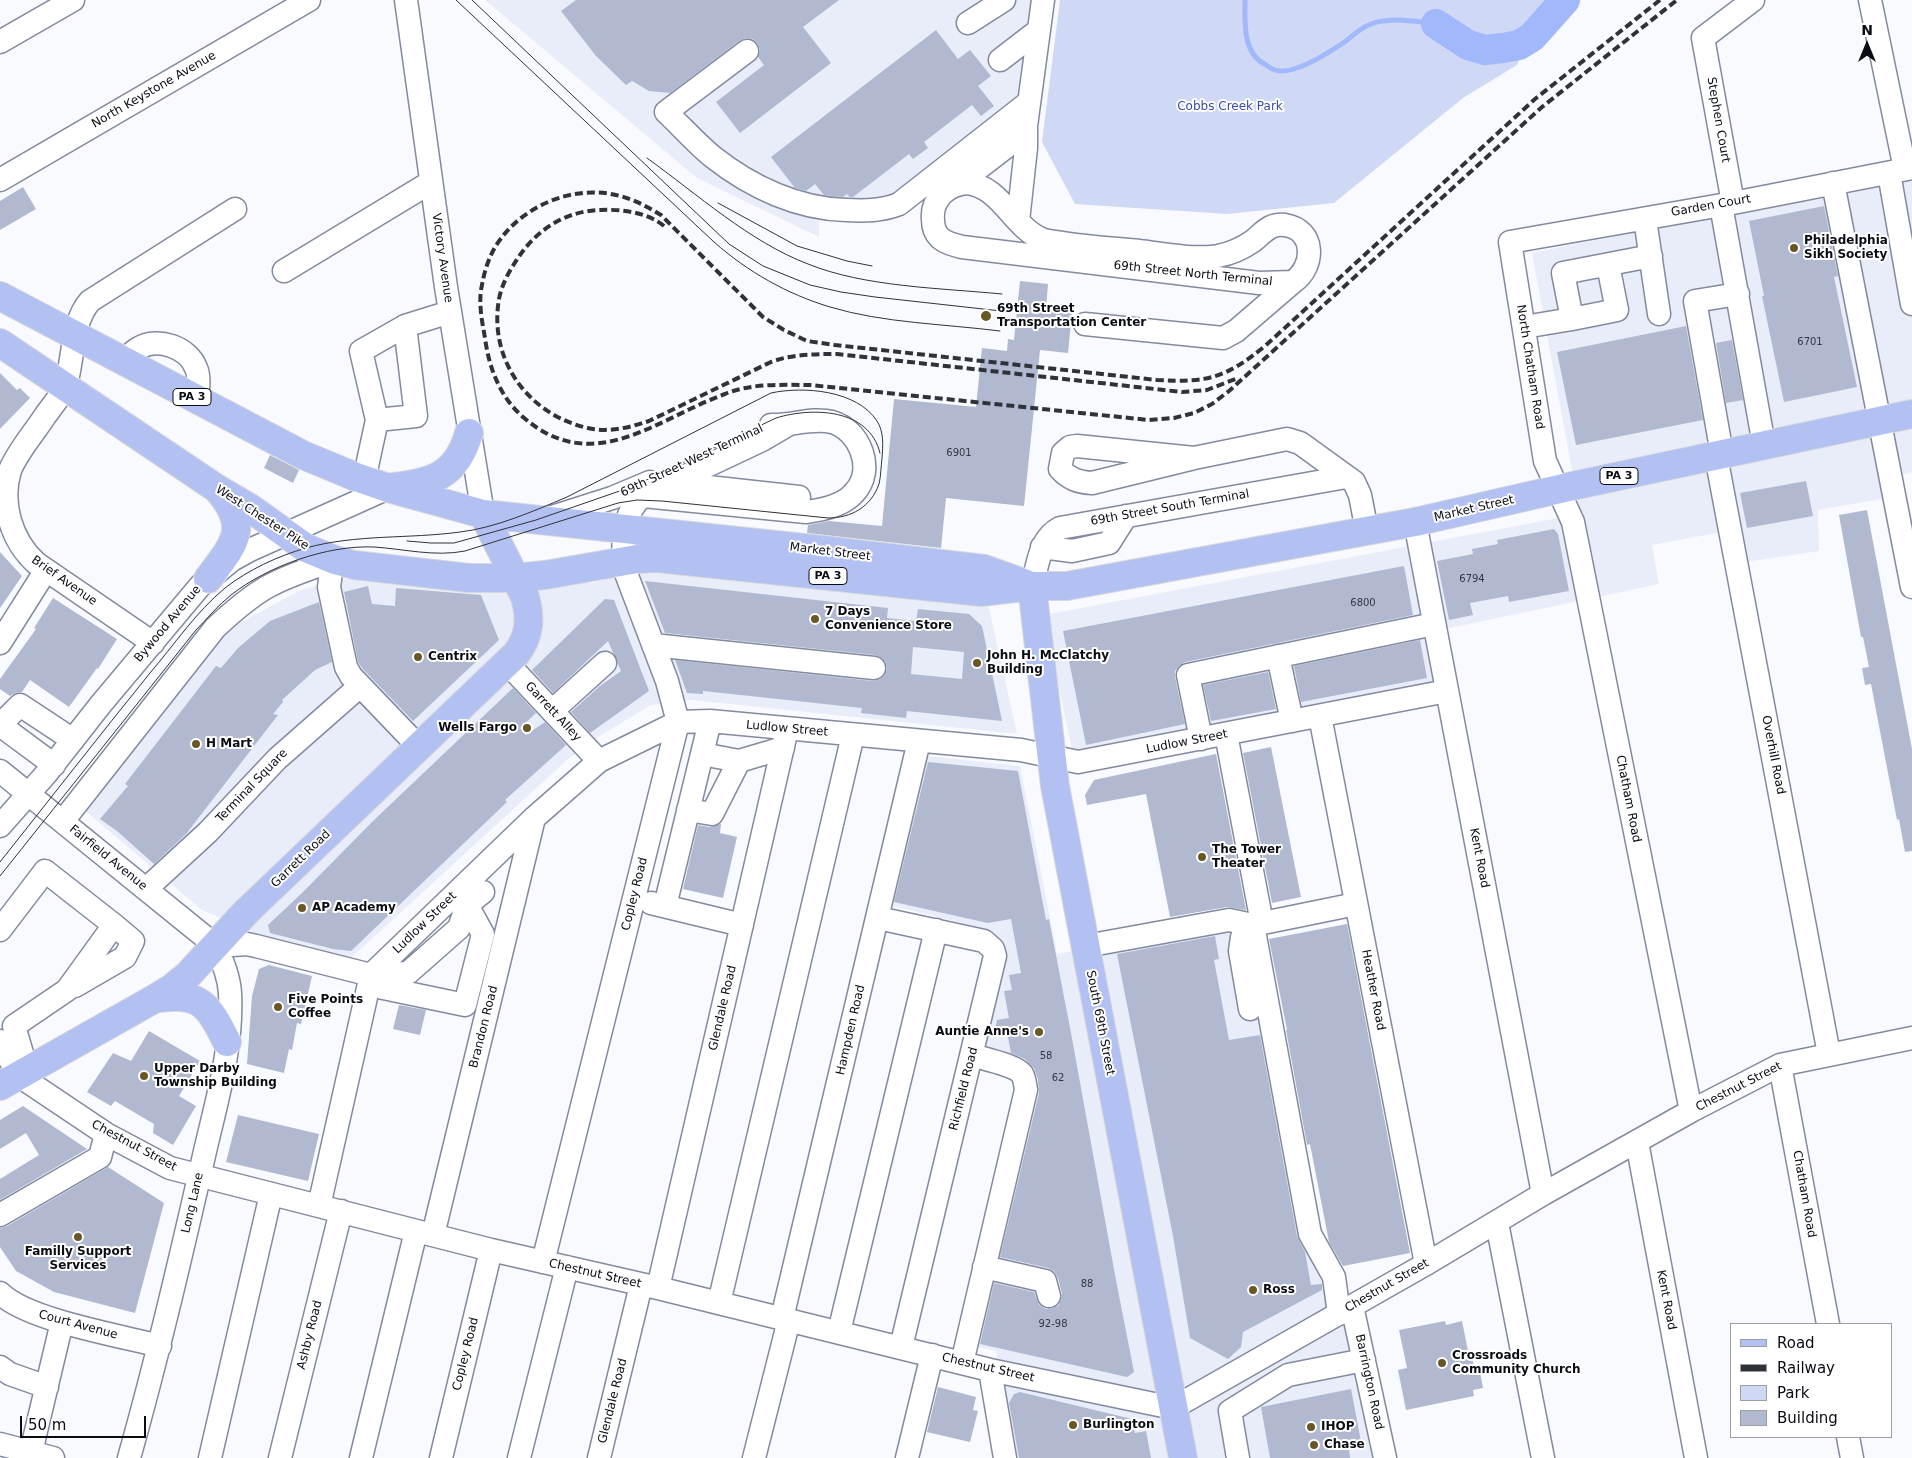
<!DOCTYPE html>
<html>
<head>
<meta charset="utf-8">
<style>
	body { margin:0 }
	#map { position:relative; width:1912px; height:1458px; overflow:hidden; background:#f8faff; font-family:"DejaVu Sans",sans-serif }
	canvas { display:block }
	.legend { position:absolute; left:1730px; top:1323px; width:162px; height:115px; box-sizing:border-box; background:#fff; border:1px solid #9d9ea1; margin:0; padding:6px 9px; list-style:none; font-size:15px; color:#0a0c14 }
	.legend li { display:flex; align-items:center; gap:10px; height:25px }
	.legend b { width:25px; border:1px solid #9d9ea1 }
	.north { position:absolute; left:1842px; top:20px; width:50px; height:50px; -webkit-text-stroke:4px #fff; paint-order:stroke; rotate:0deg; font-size:14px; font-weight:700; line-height:20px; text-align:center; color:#0a0c14 }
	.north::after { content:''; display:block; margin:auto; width:18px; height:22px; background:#0a0c14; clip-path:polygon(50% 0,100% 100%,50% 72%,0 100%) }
	.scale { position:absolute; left:20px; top:1416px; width:126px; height:22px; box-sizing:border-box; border:2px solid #0a0c14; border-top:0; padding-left:6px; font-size:15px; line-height:18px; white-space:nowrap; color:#0a0c14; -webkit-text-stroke:4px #fff; paint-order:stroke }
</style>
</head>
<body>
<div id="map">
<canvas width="1912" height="1458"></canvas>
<ul class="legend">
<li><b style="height:6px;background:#b2c1f1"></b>Road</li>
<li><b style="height:6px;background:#30323a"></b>Railway</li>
<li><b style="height:14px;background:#cfd9f6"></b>Park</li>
<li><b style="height:14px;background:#b0b9d0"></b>Building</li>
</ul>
<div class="north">N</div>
<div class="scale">50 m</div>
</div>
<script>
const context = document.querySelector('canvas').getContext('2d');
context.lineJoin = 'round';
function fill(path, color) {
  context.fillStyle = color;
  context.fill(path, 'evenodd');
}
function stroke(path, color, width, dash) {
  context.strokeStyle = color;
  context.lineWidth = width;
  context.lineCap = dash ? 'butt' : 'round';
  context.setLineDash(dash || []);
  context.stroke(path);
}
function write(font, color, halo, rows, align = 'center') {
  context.font = font + ' "DejaVu Sans",sans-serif';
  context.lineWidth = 4;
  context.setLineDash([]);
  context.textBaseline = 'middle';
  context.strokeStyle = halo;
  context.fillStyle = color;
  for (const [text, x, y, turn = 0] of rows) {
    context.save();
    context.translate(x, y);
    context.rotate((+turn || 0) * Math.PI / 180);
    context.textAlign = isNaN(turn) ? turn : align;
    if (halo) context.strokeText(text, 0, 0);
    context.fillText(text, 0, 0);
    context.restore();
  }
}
fill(new Path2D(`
	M 485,0 L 1051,0 L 1028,117 L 899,217 L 819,220 L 819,237 L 697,178 Z
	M 1912,175 L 1912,472 L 1901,475 L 1905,495 L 1818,510 L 1819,551 L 1745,562 L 1738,529 L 1652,545 L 1659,584 L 1426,633 L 1434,683 L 1072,750 L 1044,615 L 1580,514 L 1532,253 Z
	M 646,568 L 988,604 L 1017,734 L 692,700 L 651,705 L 601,735 L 568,759 L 351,958 L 271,939 L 202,910 L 82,808 L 232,627 L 301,590 L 343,579 L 593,583 Z
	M 925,756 L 1020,766 L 1057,954 L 1247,919 L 1309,1241 L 1348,1332 L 1373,1458 L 1013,1458 L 996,1351 L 974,1346 L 1032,1087 L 980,1053 L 1004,957 L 991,930 L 889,905 Z`), '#e9edfa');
fill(new Path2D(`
	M 1060,0 L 1546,0 L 1517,65 L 1463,98 L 1334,203 L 1227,214 L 1075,204 L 1042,142 Z`), '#cfd9f6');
stroke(new Path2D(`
	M 1245,0 C 1245,23 1242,53 1266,65 C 1270,68 1275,71 1280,71 C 1299,72 1330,52 1346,41 C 1355,34 1360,28 1371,24 C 1391,17 1416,21 1436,24`), '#a1b8fa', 5);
stroke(new Path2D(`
	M 1436,24 L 1468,45 L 1485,50 L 1503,48 L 1519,45 L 1532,37 L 1565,0`), '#a1b8fa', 30);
fill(new Path2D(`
	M 576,0 L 839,0 L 803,27 L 831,63 L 740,133 L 716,102 L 764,65 L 758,57 L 760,50 L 757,43 L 753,39 L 746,38 L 739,41 L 670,93 L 649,91 L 632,81 L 626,85 L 596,56 L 561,11 Z
	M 936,30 L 958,59 L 970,50 L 991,76 L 978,86 L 994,106 L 981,116 L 972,105 L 924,142 L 928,148 L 913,159 L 909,154 L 853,197 L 850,197 L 847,194 L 843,197 L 824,195 L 815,184 L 806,191 L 795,188 L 771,157 Z
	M 23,187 L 36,209 L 0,230 L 0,201 Z
	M 1824,206 L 1838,276 L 1834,277 L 1857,387 L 1784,402 L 1762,296 L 1764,296 L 1749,221 Z
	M 1020,281 L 1048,284 L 1046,309 L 1072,312 L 1068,353 L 1040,350 L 1024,506 L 946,498 L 941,548 L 807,533 L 808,525 L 829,521 L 882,526 L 894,399 L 976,407 L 982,348 L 1007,351 L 1008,339 L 1014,340 Z
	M 1686,326 L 1703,420 L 1576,445 L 1557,352 Z
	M 1732,340 L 1743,400 L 1726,403 L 1716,343 Z
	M 0,373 L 17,390 L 20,388 L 30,398 L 0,429 Z
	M 270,455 L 299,470 L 293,483 L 264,468 Z
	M 1806,481 L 1813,516 L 1747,528 L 1740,493 Z
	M 1867,510 L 1912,749 L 1912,851 L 1905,852 L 1899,819 L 1897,820 L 1871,684 L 1865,685 L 1862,668 L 1869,667 L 1863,637 L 1861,637 L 1839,515 Z
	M 1554,529 L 1558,534 L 1569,591 L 1509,602 L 1508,596 L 1470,603 L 1473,615 L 1449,620 L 1437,561 L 1473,554 L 1472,549 L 1498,544 L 1497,540 Z
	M 0,552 L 22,576 L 0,608 Z
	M 1404,566 L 1413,615 L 1185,662 L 1179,666 L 1175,671 L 1175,677 L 1185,724 L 1086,745 L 1063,631 Z
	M 645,581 L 888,608 L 887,618 L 916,621 L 918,609 L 969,614 L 982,626 L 1002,721 L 907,711 L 906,718 L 861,713 L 862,708 L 703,691 L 703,694 L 687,693 L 675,660 L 873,681 L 879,680 L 884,676 L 887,669 L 886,663 L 882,658 L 875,655 L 665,633 ZM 913,647 L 964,652 L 962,679 L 911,674 Z
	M 368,586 L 372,604 L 395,606 L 396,588 L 481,595 L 499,640 L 413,721 L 362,668 L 358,662 L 344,592 Z
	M 53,598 L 117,639 L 98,669 L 97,668 L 69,707 L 30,680 L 22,692 L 15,693 L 10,696 L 0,689 L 0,679 L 36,629 L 34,628 Z
	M 605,599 L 614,600 L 649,691 L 590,733 L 571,712 L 600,686 L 621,671 L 608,641 L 553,693 L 532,670 Z
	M 319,602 L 332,662 L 315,670 L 282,700 L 283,702 L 273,714 L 278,715 L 186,834 L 154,864 L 117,831 L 100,819 L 128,786 L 125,784 L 216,666 L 221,668 L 238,648 L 270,621 Z
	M 1420,640 L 1427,678 L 1301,702 L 1294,666 Z
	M 1268,672 L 1276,709 L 1211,721 L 1203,685 Z
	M 513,688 L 536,713 L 520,728 L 526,735 L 545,722 L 566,745 L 505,800 L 507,802 L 351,951 L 333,949 L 270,933 L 268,925 L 303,892 L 374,820 Z
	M 1271,747 L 1301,897 L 1272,903 L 1243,753 Z
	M 1216,754 L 1246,910 L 1227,907 L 1170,917 L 1146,794 L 1087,805 L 1085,795 L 1094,780 Z
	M 928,762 L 1018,771 L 1046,920 L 1049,919 L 1071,1033 L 1115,1275 L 1134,1372 L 1127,1377 L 980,1344 L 994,1283 L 1034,1292 L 1039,1305 L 1046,1309 L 1053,1308 L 1058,1306 L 1061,1300 L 1062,1293 L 1058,1278 L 1054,1271 L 1048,1268 L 1000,1257 L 1039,1093 L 1038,1079 L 1034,1068 L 1025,1059 L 1011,1053 L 1007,1032 L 994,1034 L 997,1020 L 1009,1018 L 1004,991 L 1012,990 L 1009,975 L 1021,973 L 1011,919 L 988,923 L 894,902 Z
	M 720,824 L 721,824 L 720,833 L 737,837 L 723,898 L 683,889 L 698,825 L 710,827 Z
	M 1347,924 L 1410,1253 L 1343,1266 L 1329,1242 L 1310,1144 L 1307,1145 L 1286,1030 L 1287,1030 L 1269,939 Z
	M 1215,936 L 1219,959 L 1214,960 L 1229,1040 L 1260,1035 L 1297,1236 L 1305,1252 L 1311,1285 L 1322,1284 L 1322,1290 L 1243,1332 L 1241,1347 L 1228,1359 L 1190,1338 L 1173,1236 L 1117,954 Z
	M 269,965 L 312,976 L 301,1024 L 297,1023 L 292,1050 L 289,1049 L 284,1073 L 247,1064 L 252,996 L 259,969 Z
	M 399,1005 L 426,1010 L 420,1035 L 393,1029 Z
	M 149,1031 L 200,1061 L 179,1096 L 196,1106 L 173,1145 L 153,1133 L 154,1124 L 115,1101 L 111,1106 L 87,1092 L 113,1053 L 131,1061 Z
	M 23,1106 L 87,1149 L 0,1200 L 0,1179 L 39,1155 L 26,1133 L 0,1149 L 0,1120 Z
	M 238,1115 L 319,1134 L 308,1181 L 226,1162 Z
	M 108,1167 L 164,1203 L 135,1313 L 54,1292 L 16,1271 L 0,1247 L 0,1228 L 7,1226 Z
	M 1445,1321 L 1446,1325 L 1462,1321 L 1469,1356 L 1472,1356 L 1474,1368 L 1479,1367 L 1483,1388 L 1473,1390 L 1474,1396 L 1406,1410 L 1398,1370 L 1407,1368 L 1399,1330 Z
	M 938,1387 L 976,1397 L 973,1410 L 978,1411 L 970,1442 L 927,1432 Z
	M 1351,1389 L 1362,1447 L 1349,1449 L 1350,1458 L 1270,1458 L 1261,1407 Z
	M 1020,1392 L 1132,1419 L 1135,1433 L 1146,1431 L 1151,1458 L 1019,1458 L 1009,1403 L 1014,1394 Z`), '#b0b9d0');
const minor = new Path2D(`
	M 406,0 L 446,287 L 483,514
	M 1870,0 L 1905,169
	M 968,23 L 1004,0
	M 0,42 L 73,0
	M 747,51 L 666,112 C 682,127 697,144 713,157 C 751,187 798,209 846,210 C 865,211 881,211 899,204 L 1029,102
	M 1000,60 L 1039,30
	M 1889,173 L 1912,304
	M 0,180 L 309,0
	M 966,183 C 1002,186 1013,229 1044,240 C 1075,246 1107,248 1139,251 C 1164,254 1192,260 1218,256 C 1229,254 1243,248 1253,241 C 1264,232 1270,223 1285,225 C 1316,230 1315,267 1293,282 L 1259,283 L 962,247 C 954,245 946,243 940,238 C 935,233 933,227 933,220 C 931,199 947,185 966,183 Z
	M 1833,183 L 1912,587
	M 958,184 L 1006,147 L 1026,126
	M 1733,203 L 1703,38 L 1753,0
	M 1721,205 L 1764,445
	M 1645,219 L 1659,314
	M 1018,221 L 1026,148 L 1026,126 L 1043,0
	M 284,271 L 431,182
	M 1572,319 L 1617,310 L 1608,265
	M 1085,324 L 1223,338 L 1236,331 L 1293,282
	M 405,326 L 450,312
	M 1524,327 L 1572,319 L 1563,273 L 1651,256
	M 124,361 C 128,357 133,351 139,348 C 158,337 188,347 196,368 C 200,376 198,390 197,399
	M 1722,454 L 1695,301 L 1738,294
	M 1716,456 L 1829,1054
	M 1194,458 L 1077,446 L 1070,447 L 1063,453 L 1060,469 C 1069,479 1078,482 1092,483 L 1194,458 L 1287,439 L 1300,443 L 1354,482 L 1360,495 L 1367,531
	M 364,480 L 377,420 L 416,416 L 405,326 L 361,351 L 377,420
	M 672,489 L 699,486 L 799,497
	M 643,496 L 806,512 C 822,510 843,506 854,493 C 876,470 860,430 832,422 C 812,417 791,426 771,425
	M 546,519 L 612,498 L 650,482
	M 1415,522 L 1543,1194
	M 1042,547 L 1072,551 L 1109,543 L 1126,516
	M 335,560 L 331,572 L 329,587 L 346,667 L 351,676 L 419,747
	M 1032,586 C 1038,565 1039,539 1060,528 L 1346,477
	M 0,643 L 46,570
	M 153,643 L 36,563 C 11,540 0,503 10,470 C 18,451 34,433 45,416 C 52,406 62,395 66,384 C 74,357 71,323 90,301 L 235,209
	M 653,645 L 874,668
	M 1278,656 L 1292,721
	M 507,663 L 599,761
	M 552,711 L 605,663
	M 1320,716 L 1426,1264
	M 1226,734 L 1262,923
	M 1201,739 L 1188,675 L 1434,624
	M 702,754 L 739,761 L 783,748
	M 54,765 L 0,725 L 20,705 L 73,740
	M 0,771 L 216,946 C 222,961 229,976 230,993 C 233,1050 215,1106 203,1160 C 180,1260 157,1359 129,1458
	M 688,810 L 712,814 L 739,761
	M 63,821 L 215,628 C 231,613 248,598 267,587 C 288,575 312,568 335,560
	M 0,826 L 46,774 L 101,704 L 200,586 L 232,560 L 250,550 L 388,488
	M 146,889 L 208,832 L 277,759 L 360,686
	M 651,903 L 742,925
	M 665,906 L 710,721
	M 878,918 L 984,941 L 993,949 L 995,956 L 901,1347
	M 0,930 L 45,871 L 114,925 L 67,990 L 14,1026 L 27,1070
	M 216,946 L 247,944 L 256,946 L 371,975 L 534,818 L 599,761 L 678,722 L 710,721 L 1021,750 L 1078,762 L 1447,691
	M 1086,946 L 1229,920 L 1253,925
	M 369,985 L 465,1005 L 483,934 L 467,905 L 483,892
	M 75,986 L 125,957 L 133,941 L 114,925
	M 1250,1009 L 1240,951 L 1242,937 L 1253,925
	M 0,1041 L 18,1075 L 106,1134 L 170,1168 L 491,1250 L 658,1288 L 990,1370 L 1173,1408 L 1426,1264 L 1543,1194 L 1691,1111 L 1780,1065 L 1912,1038
	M 1780,1065 L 1828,1324
	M 1691,1111 L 1573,522 L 1545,461 L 1510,242 L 1733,203 L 1912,168
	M 1637,1142 L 1696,1458
	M 319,1206 L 371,975 L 408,973 L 459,928 L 467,905 L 458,892
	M 0,1215 L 100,1157 L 106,1134
	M 1497,1223 L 1543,1458
	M 433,1235 L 534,818
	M 543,1262 L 678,722 L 667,681 L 624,568 C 622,545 623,510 643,496 L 762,440 L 786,426
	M 984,1267 L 1045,1281 L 1049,1296
	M 658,1288 L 787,729
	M 0,1293 C 27,1320 121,1336 160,1346
	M 719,1303 L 853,735
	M 1352,1306 L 1385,1458
	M 1339,1314 L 1334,1277 L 1310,1234 L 1253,925 L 1356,904
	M 782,1318 L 919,741
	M 839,1332 L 936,930
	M 962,1363 L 1026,1090 C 1025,1085 1025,1079 1022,1074 C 1015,1065 984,1059 972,1055
	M 0,1367 L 10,1374 L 47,1387
	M 990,1370 L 1005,1458
	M 1848,1437 L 1852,1458
	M 0,1444 L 53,1458
	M 31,1452 L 62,1322
	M 210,1458 L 271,1194
	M 280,1458 L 341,1211
	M 361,1458 L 416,1231
	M 441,1458 L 491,1250
	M 519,1458 L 567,1267
	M 599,1458 L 641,1285
	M 754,1458 L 789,1320
	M 907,1458 L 932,1355
	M 1238,1458 L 1230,1411 L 1288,1375 L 1364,1360`);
const major = new Path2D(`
	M 0,296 L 303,455 L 356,477 L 388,488 L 483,514 L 823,550 L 984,569 L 1026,584
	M 0,343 L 216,488 L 250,508 L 306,548 L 335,560 L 354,565 L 469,578 L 515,578 L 545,575 L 637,559 L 657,558 L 981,592 L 1032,586 L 1067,586 L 1415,522 L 1577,485 L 1912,414
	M 394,487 C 434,482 457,475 469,433
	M 208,579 C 233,545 251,529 219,491
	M 1032,586 L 1055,786 L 1183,1458
	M 154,999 C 200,991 208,1004 227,1042
	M 0,1086 L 154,999 L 172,988 L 188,975 L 246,912 L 516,654 C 530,636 531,619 525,597 L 483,514`);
stroke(minor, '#828a9f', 25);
stroke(major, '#d8d8d9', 30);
stroke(minor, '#fff', 22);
stroke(major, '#b2c1f1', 28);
stroke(new Path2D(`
	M 456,0 L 714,242 C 748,272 787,294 830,307 C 883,323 945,324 1000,331
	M 472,0 L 729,244 L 763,266 L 810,285 L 841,292 L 875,297 L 1001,311
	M 647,158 C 697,194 750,242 808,264 C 865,287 940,288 1002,294
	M 718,203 L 797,246 L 847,261 L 872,266
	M 407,541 L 431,543 L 454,543 L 536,520 L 634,486 L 776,418 C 812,407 869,408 880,453
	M 0,862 C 50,799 99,736 150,673 C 174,645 196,612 225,588 C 248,570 278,556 306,548 C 356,534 409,539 460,532 C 495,528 534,511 567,497 L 771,393 C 803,386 857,390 877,421 C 884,432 883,445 882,458 C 881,466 881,476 879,484 C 871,507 851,518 828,518 L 662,501 L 637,500 L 618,503 L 465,551 C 435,557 404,549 374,547 C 327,545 268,566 231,595 C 218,605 207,619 196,630 L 0,876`), '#30323a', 1);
stroke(new Path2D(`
	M 1660,0 L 1535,99 L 1265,346 C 1226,378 1207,383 1157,380 L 835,345 L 807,341 L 784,330 L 763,317 L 661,215 C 648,207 635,200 620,196 C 573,183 518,207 494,249 C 488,260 484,273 482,285 C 478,302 482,321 485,338 C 489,368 500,397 523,417 C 593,478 656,419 725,394 C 751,383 782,385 810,385 L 1149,420 L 1174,418 L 1194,413 L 1212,404 L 1229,391 L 1542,107 L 1677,0
	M 664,226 C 647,212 621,209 600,210 C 567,211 539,228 520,255 C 511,268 502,283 499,299 C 488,362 531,418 593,429 C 612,432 631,427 649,421 L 771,362 C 793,354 814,354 837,354 L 1182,392 L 1207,390 L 1238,378`), '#30323a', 4, [8, 4]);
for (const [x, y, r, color] of [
	[1794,248,5,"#695825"],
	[986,316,6,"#695825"],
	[815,619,5,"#695825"],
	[418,657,5,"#695825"],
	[977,663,5,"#695825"],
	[527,728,5,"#695825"],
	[196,744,5,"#695825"],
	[1202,857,5,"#695825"],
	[302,908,5,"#695825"],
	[278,1007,5,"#695825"],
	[1039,1032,5,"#695825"],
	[144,1076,5,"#695825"],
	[78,1237,5,"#695825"],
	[1253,1290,5,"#695825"],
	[1442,1363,5,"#695825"],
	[1073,1425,5,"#695825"],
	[1311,1427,5,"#695825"],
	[1314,1445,5,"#695825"]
]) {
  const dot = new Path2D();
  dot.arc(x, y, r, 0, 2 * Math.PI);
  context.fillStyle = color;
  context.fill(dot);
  stroke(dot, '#fff', 2);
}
write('10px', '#343743', null, [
	["6701",1810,342],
	["6901",959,453],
	["6794",1472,579],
	["6800",1363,603],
	["58",1046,1056],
	["62",1058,1078],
	["88",1087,1284],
	["92-98",1053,1324]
]);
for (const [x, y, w] of [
	[192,397,38],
	[1619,476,38],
	[828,576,38]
]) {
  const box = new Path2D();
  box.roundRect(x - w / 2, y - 8.5, w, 17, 4);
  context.fillStyle = '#fff';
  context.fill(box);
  stroke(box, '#0a0c14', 1);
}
write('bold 11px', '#0a0c14', null, [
	["PA 3",192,397],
	["PA 3",1619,476],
	["PA 3",828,576]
]);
write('12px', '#0a0c14', '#fff', [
	["North Keystone Avenue",154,90,-30],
	["Stephen Court",1718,120,80],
	["Garden Court",1711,206,-10],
	["Victory Avenue",442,258,82],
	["69th Street North Terminal",1193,274,6],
	["North Chatham Road",1530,367,81],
	["69th Street West Terminal",692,461,-25],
	["69th Street South Terminal",1170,508,-10],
	["Market Street",1474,509,-13],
	["West Chester Pike",262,518,33],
	["Market Street",830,552,7],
	["Brief Avenue",64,581,35],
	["Bywood Avenue",168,624,-50],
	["Garrett Alley",553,712,47],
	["Ludlow Street",787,729,5],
	["Ludlow Street",1187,742,-11],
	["Overhill Road",1773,755,79],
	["Terminal Square",252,786,-46],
	["Chatham Road",1628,799,79],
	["Fairfield Avenue",108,858,39],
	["Kent Road",1479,858,79],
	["Garrett Road",301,859,-44],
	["Copley Road",635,894,-76],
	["Ludlow Street",425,923,-44],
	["Heather Road",1373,990,79],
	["Glendale Road",723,1008,-77],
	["South 69th Street",1100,1023,79],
	["Brandon Road",484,1027,-76],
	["Hampden Road",851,1030,-77],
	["Chestnut Street",1739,1087,-27],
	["Richfield Road",964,1089,-76],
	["Chestnut Street",134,1146,28],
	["Chatham Road",1804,1194,80],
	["Long Lane",193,1203,-77],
	["Chestnut Street",595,1274,13],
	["Chestnut Street",1387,1286,-30],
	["Kent Road",1666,1300,79],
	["Court Avenue",78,1325,15],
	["Ashby Road",310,1335,-76],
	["Copley Road",466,1354,-76],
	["Chestnut Street",988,1368,13],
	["Barrington Road",1369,1382,78],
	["Glendale Road",613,1401,-76]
]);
write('12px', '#374caa', '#fff', [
	["Cobbs Creek Park",1230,107]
]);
write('bold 12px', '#0a0c14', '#fff', [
	["Philadelphia",1804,241],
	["Sikh Society",1804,255],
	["69th Street",997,309],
	["Transportation Center",997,323],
	["7 Days",825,612],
	["Convenience Store",825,626],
	["John H. McClatchy",987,656],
	["Building",987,670],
	["Centrix",428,657],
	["Wells Fargo",517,728,"right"],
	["H Mart",206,744],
	["The Tower",1212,850],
	["Theater",1212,864],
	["AP Academy",312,908],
	["Five Points",288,1000],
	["Coffee",288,1014],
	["Auntie Anne's",1029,1032,"right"],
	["Upper Darby",154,1069],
	["Township Building",154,1083],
	["Familly Support",78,1252,"center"],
	["Services",78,1266,"center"],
	["Ross",1263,1290],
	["Crossroads",1452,1356],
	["Community Church",1452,1370],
	["Burlington",1083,1425],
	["IHOP",1321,1427],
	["Chase",1324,1445]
], 'left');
</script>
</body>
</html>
